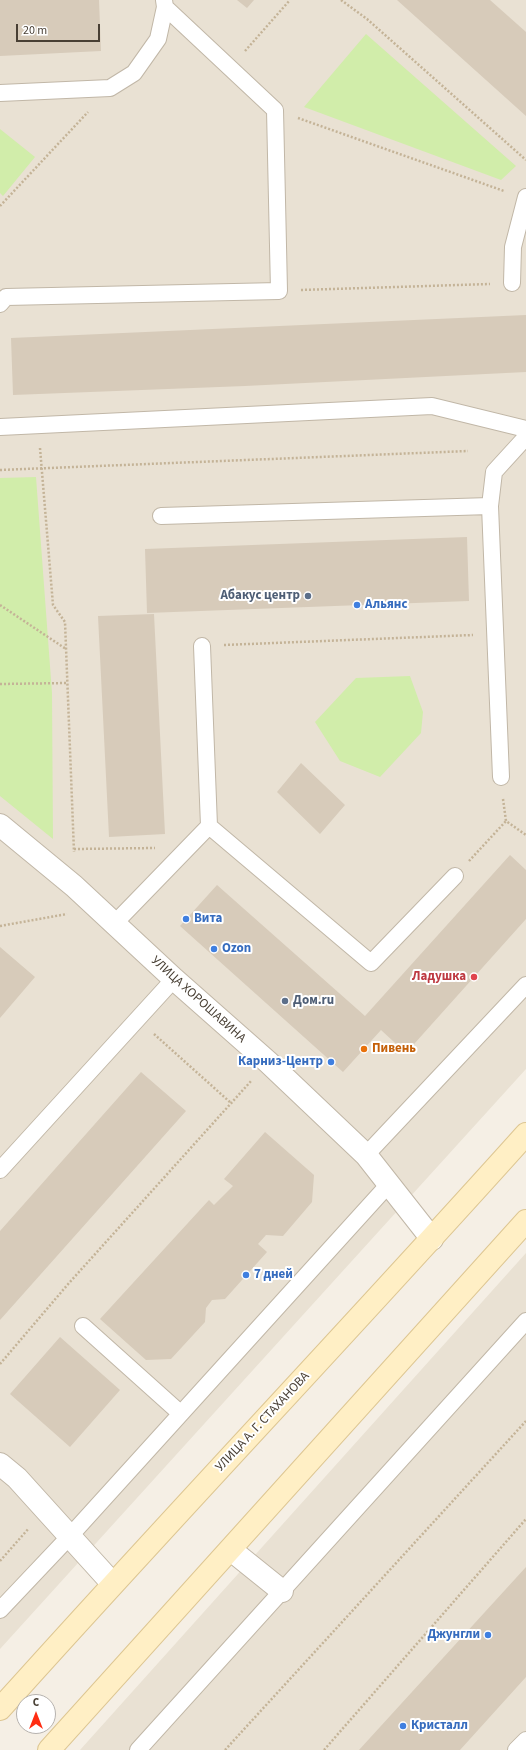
<!DOCTYPE html>
<html>
<head>
<meta charset="utf-8">
<style>
	body { margin:0 }
	#map { position:relative; width:526px; height:1750px; overflow:hidden; background:#f5efe5; font-family:"Source Sans 3",sans-serif }
	canvas { display:block }
	.north { position:absolute; left:16px; top:1694px; width:40px; height:40px; box-sizing:border-box; background:#fff; border:1px solid #b6b2ae; border-radius:50%; rotate:0deg; font-size:11px; font-weight:700; line-height:16px; text-align:center; color:#483f34 }
	.north::after { content:''; display:block; margin:auto; width:14px; height:18px; background:#ff2d12; clip-path:polygon(50% 0,100% 100%,50% 72%,0 100%) }
	.scale { position:absolute; left:16px; top:24px; width:84px; height:18px; box-sizing:border-box; border:2px solid #483f34; border-top:0; padding-left:5px; font-size:12px; line-height:14px; white-space:nowrap; color:#483f34; -webkit-text-stroke:3px #fff; paint-order:stroke }
</style>
</head>
<body>
<div id="map">
<canvas width="526" height="1750"></canvas>
<div class="north">С</div>
<div class="scale">20 m</div>
</div>
<script>
const context = document.querySelector('canvas').getContext('2d');
context.lineJoin = 'round';
function fill(path, color) {
  context.fillStyle = color;
  context.fill(path, 'evenodd');
}
function stroke(path, color, width, dash) {
  context.strokeStyle = color;
  context.lineWidth = width;
  context.lineCap = dash ? 'butt' : 'round';
  context.setLineDash(dash || []);
  context.stroke(path);
}
function write(font, color, halo, rows, align = 'center') {
  context.font = font + ' "Source Sans 3",sans-serif';
  context.lineWidth = 4;
  context.setLineDash([]);
  context.textBaseline = 'middle';
  context.strokeStyle = halo;
  context.fillStyle = color;
  for (const [text, x, y, turn = 0] of rows) {
    context.save();
    context.translate(x, y);
    context.rotate((+turn || 0) * Math.PI / 180);
    context.textAlign = isNaN(turn) ? turn : align;
    if (halo) context.strokeText(text, 0, 0);
    context.fillText(text, 0, 0);
    context.restore();
  }
}
fill(new Path2D(`
	M 0,0 L 526,0 L 526,1069 L 0,1649 Z
	M 526,1253 L 526,1750 L 80,1750 Z`), '#e9e1d3');
fill(new Path2D(`
	M 366,34 L 516,166 L 501,180 L 304,107 Z
	M 0,129 L 35,157 L 3,196 L 0,193 Z
	M 36,477 L 52,693 L 53,839 L 0,796 L 0,478 Z
	M 410,676 L 423,712 L 421,733 L 380,777 L 340,761 L 315,722 L 356,678 Z`), '#d1edaa');
fill(new Path2D(`
	M 0,0 L 99,0 L 101,51 L 0,56 Z
	M 237,0 L 254,0 L 247,8 Z
	M 397,0 L 490,0 L 526,32 L 526,116 Z
	M 526,315 L 526,372 L 245,386 L 13,395 L 11,338 Z
	M 467,537 L 469,601 L 147,613 L 145,549 Z
	M 154,614 L 165,834 L 109,837 L 98,616 Z
	M 301,763 L 345,805 L 320,834 L 277,792 Z
	M 510,855 L 526,870 L 526,919 L 406,1053 L 381,1030 L 343,1072 L 180,926 L 217,885 L 365,1016 Z
	M 0,947 L 35,977 L 0,1018 Z
	M 141,1072 L 186,1111 L 0,1320 L 0,1231 Z
	M 265,1132 L 314,1175 L 312,1202 L 283,1236 L 266,1235 L 258,1244 L 267,1252 L 225,1299 L 212,1300 L 206,1308 L 205,1322 L 171,1359 L 146,1360 L 100,1319 L 209,1200 L 214,1205 L 233,1186 L 224,1179 Z
	M 60,1337 L 120,1390 L 70,1447 L 10,1394 Z
	M 526,1567 L 526,1677 L 460,1750 L 359,1750 Z`), '#d7cbba');
const lane = new Path2D(`
	M 0,93 L 110,88 L 134,73 L 158,39 L 165,7
	M 512,283 L 513,247 L 526,197
	M 0,304 L 6,297 L 279,291 L 275,110 L 165,7 L 164,0
	M 0,427 L 432,406 L 526,429
	M 161,516 L 490,506
	M 501,777 L 490,506 L 494,472 L 526,437
	M 209,826 L 371,963 L 455,876
	M 114,924 L 209,826 L 202,646
	M 366,1155 L 526,985
	M 0,1170 L 174,979
	M 83,1326 L 180,1413
	M 0,1610 L 70,1536 L 389,1184
	M 138,1750 L 526,1321
	M 516,1750 L 526,1740`);
const street = new Path2D(`
	M 0,825 L 74,886 L 174,979 L 268,1062 L 366,1155 L 432,1239
	M 0,1464 L 17,1478 L 112,1583
	M 231,1550 L 282,1591`);
const secondary = new Path2D(`
	M 0,1709 C 173,1516 352,1328 526,1134
	M 49,1750 L 526,1221`);
stroke(lane, '#c1b7a7', 18);
stroke(street, '#c1b7a7', 24);
stroke(secondary, '#ddc692', 24);
stroke(new Path2D(`
	M 341,0 L 367,19 L 526,160
	M 245,51 L 290,0
	M 298,118 L 504,191
	M 0,206 L 88,112
	M 301,290 L 490,284
	M 40,448 L 53,605 L 65,622 L 74,852
	M 0,470 L 468,451
	M 0,605 L 66,649
	M 224,645 L 473,635
	M 0,684 L 68,683
	M 503,799 L 506,821 L 526,835
	M 74,849 L 155,848
	M 469,861 L 506,821
	M 0,926 L 67,914
	M 154,1034 L 231,1103
	M 0,1364 L 69,1283 L 252,1080
	M 0,1561 L 29,1528
	M 225,1750 L 526,1421
	M 324,1750 L 526,1519`), '#c4b397', 2.5, [2, 2]);
stroke(lane, '#fff', 16);
stroke(street, '#fff', 22);
stroke(secondary, '#ffefc5', 22);
for (const [x, y, r, color] of [
	[308,596,4,"#5c6f8a"],
	[357,605,4,"#3f7fe0"],
	[186,919,4,"#3f7fe0"],
	[214,949,4,"#3f7fe0"],
	[474,977,4,"#e0444e"],
	[285,1001,4,"#5c6f8a"],
	[364,1049,4,"#e8710a"],
	[331,1062,4,"#3f7fe0"],
	[246,1275,4,"#3f7fe0"],
	[488,1635,4,"#3f7fe0"],
	[403,1726,4,"#3f7fe0"]
]) {
  const dot = new Path2D();
  dot.arc(x, y, r, 0, 2 * Math.PI);
  context.fillStyle = color;
  context.fill(dot);
  stroke(dot, '#fff', 1.5);
}
write('bold 13px', '#4e5e75', '#fff', [
	["Абакус центр",300,596],
	["Дом.ru",293,1001,"left"]
], 'right');
write('bold 13px', '#366cbe', '#fff', [
	["Альянс",365,605],
	["Вита",194,919],
	["Ozon",222,949],
	["Карниз-Центр",323,1062,"right"],
	["7 дней",254,1275],
	["Джунгли",480,1635,"right"],
	["Кристалл",411,1726]
], 'left');
write('bold 13px', '#be3a42', '#fff', [
	["Ладушка",466,977]
], 'right');
write('13px', '#483f34', '#fff', [
	["УЛИЦА ХОРОШАВИНА",198,1000,42],
	["УЛИЦА А. Г. СТАХАНОВА",263,1422,-47]
]);
write('bold 13px', '#c56008', '#fff', [
	["Пивень",372,1049]
], 'left');
</script>
</body>
</html>
